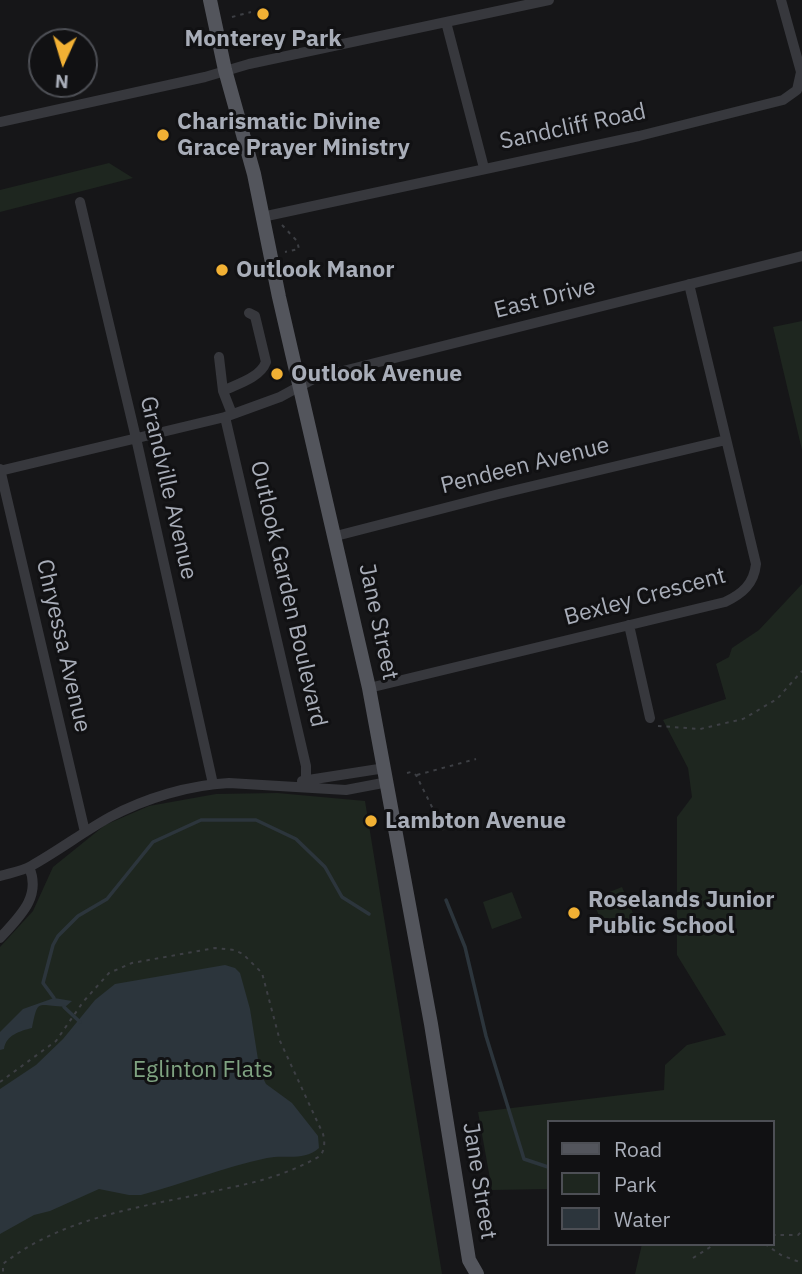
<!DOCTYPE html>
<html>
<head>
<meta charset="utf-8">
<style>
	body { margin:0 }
	#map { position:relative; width:802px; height:1274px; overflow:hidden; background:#161618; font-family:"IBM Plex Sans",sans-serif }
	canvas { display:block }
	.legend { position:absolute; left:547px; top:1120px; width:228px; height:126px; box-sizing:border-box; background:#111113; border:2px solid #4d4f55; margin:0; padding:9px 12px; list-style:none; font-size:21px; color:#a8adb8 }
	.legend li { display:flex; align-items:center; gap:14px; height:35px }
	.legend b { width:35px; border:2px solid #4d4f55 }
	.north { position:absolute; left:28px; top:28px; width:70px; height:70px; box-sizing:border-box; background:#111113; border:2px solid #4d4f55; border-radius:50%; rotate:184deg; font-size:19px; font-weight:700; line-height:28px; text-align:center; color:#a8adb8 }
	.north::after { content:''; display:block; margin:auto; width:24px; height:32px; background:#f2b134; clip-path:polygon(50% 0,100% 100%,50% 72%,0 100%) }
</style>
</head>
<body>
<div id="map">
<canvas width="802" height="1274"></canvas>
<ul class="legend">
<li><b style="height:9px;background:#53555c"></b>Road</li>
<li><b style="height:19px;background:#1e261f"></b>Park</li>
<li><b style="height:19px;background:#2c353c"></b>Water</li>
</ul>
<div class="north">N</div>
</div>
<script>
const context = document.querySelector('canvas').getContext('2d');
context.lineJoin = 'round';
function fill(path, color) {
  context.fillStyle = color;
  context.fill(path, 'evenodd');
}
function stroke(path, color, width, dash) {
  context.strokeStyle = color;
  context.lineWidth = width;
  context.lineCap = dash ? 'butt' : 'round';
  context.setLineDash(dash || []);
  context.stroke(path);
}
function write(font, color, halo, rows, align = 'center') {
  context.font = font + ' "IBM Plex Sans",sans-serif';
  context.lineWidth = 6;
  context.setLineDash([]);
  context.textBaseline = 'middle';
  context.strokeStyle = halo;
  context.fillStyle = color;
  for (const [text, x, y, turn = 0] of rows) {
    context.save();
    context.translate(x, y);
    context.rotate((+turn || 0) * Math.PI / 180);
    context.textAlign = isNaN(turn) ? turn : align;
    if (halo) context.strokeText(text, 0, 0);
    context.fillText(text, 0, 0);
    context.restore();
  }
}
fill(new Path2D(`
	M 109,163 L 133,178 L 0,212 L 0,190 Z
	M 802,321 L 802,450 L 773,327 Z
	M 802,584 L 802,1274 L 635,1274 L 642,1244 L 772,1244 L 772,1122 L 548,1122 L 548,1189 L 492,1190 L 478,1112 L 664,1090 L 665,1065 L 687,1045 L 726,1035 L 677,955 L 677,817 L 692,797 L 688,768 L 663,720 L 726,699 L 716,664 L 729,657 L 732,648 L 759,630 Z
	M 277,793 L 365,801 L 442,1274 L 0,1274 L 0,947 L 33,911 L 53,867 L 105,825 L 149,806 L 216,794 Z
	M 622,887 L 635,918 L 605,930 L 592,899 Z
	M 512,892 L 522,918 L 492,929 L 483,902 Z`), '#1e261f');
fill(new Path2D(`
	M 225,965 L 235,968 L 240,973 L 250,1009 L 260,1072 L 266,1084 L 292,1103 L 318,1136 L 319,1148 C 303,1162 285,1154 267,1158 C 224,1167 183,1184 141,1195 L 129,1195 L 99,1189 L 50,1211 L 34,1215 L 0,1234 L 0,1089 L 36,1065 L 63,1039 L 95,1000 L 115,984 Z
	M 54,998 L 72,1001 L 65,1007 C 36,1005 38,999 32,1028 C 20,1031 6,1035 4,1049 L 0,1050 L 0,1032 L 23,1009 Z`), '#2c353c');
stroke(new Path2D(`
	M 446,900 L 465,947 L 486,1036 L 524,1159 L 548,1167
	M 54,998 L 43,983 L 53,945 L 58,936 L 78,916 L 107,899 L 153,842 L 201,820 L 256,820 L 296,839 L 325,867 L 342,897 L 369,914
	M 64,1007 L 80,1022`), '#2c353c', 3.5);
stroke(new Path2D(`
	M 232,17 L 251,12
	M 263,157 L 279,154
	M 282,225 L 297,241 L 299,249 L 285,252
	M 658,726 L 700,729 L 743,719 L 777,699 L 802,671
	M 407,773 L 411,772 L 416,775 L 444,831
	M 417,775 L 476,759
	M 0,1082 L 56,1041 L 83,1002 L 109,973 L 132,963 L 215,948 L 234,950 L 243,954 L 262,973 L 280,1041 L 323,1134 C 325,1141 325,1150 320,1156 C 289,1174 258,1182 224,1189 C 150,1206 65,1215 3,1264 L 3,1274
	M 772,1235 L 798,1235 L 802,1231
	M 765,1244 L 781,1255 L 802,1263
	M 693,1258 L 715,1244`), '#3d3f44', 2, [3.5, 5]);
stroke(new Path2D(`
	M 446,22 L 484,168
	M 0,122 L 205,77 L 249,64 L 549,0
	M 80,202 L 136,438 L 213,784
	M 262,217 L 639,136 L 783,100 L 797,90 L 801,72 L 781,0
	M 219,357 L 223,391 L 232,414
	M 223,391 C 237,384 260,378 266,362 L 255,316 L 249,313
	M 225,417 L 306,766 L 306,780
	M 0,469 L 85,832
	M 0,471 L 225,417 L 280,397 L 315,378 L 802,256
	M 336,536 L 499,494 L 726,440
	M 629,625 L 650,718
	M 369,688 L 725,602 C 742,594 754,584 756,564 L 689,284
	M 302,781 L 385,768
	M 0,876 C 10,873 22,871 31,866 C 58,851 83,832 110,817 C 146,798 189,785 229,783 L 346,790 L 388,782
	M 0,938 C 19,917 42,897 29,867`), '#37383d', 10);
stroke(new Path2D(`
	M 210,0 L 225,70 L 254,174 L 279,297 L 369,688 L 431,1024 L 469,1260 L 477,1274`), '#53555c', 14);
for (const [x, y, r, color] of [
	[263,14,7,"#f2b134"],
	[163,135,7,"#f2b134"],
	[222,270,7,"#f2b134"],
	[277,374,7,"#f2b134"],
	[371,821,7,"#f2b134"],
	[574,913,7,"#f2b134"]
]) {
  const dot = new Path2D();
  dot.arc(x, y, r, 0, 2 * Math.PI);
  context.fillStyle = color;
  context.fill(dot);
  stroke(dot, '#111113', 2.5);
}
write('bold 23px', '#a8adb8', '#111113', [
	["Monterey Park",263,39,"center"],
	["Charismatic Divine",177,122],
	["Grace Prayer Ministry",177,148],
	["Outlook Manor",236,270],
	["Outlook Avenue",291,374],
	["Lambton Avenue",385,821],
	["Roselands Junior",588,900],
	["Public School",588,926]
], 'left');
write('23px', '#a8adb8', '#111113', [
	["Sandcliff Road",573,127,-12],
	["East Drive",545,299,-14],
	["Pendeen Avenue",525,466,-14],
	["Grandville Avenue",168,488,77],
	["Outlook Garden Boulevard",288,594,77],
	["Bexley Crescent",645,597,-15],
	["Jane Street",378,622,78],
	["Chryessa Avenue",63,646,77],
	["Jane Street",479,1181,81]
]);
write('23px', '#7fa381', '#111113', [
	["Eglinton Flats",203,1070]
]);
</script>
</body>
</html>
